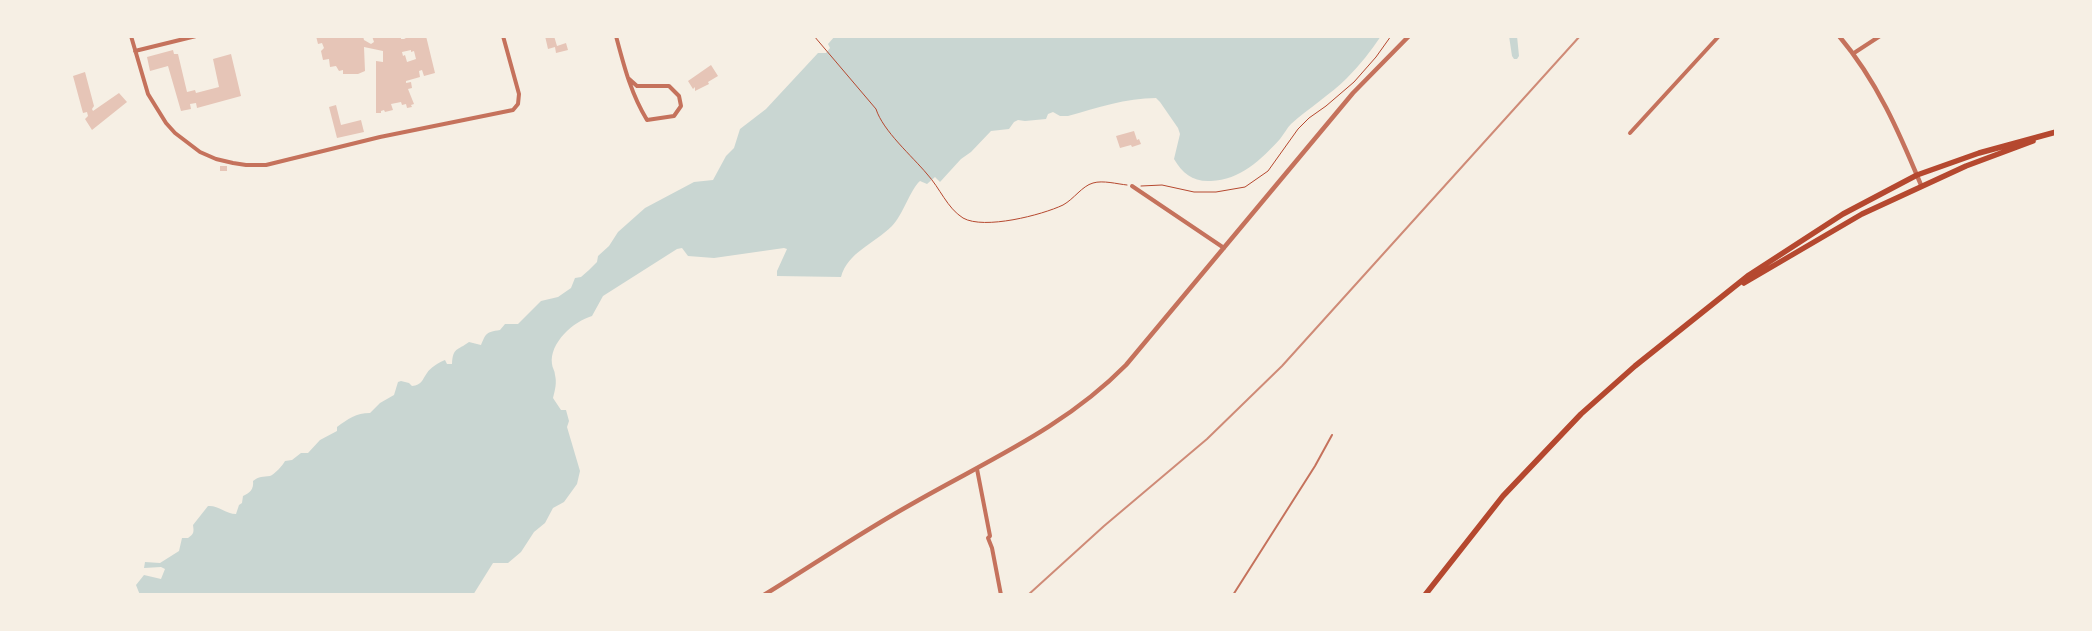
<!DOCTYPE html>
<html>
<head>
<meta charset="utf-8">
<style>
	body { margin:0 }
	#map { position:relative; width:2092px; height:631px; overflow:hidden; background:#f6efe4; font-family:Lora,serif }
	canvas { display:block }
	.frame { position:absolute; inset:0; border:38px solid #f6efe4; pointer-events:none }
</style>
</head>
<body>
<div id="map">
<canvas width="2092" height="631"></canvas>
<div class="frame"></div>
</div>
<script>
const context = document.querySelector('canvas').getContext('2d');
context.lineJoin = 'round';
function fill(path, color) {
  context.fillStyle = color;
  context.fill(path, 'evenodd');
}
function stroke(path, color, width, dash) {
  context.strokeStyle = color;
  context.lineWidth = width;
  context.lineCap = dash ? 'butt' : 'round';
  context.setLineDash(dash || []);
  context.stroke(path);
}
fill(new Path2D(`
	M 835,36 L 1381,36 C 1371,51 1360,65 1347,78 C 1331,94 1309,108 1291,124 C 1287,128 1284,134 1280,139 C 1261,160 1240,180 1211,181 C 1193,182 1183,174 1174,159 L 1180,134 L 1178,128 L 1160,102 L 1156,98 C 1126,98 1097,108 1068,116 L 1060,116 L 1053,112 L 1048,114 L 1046,119 L 1025,121 L 1018,120 L 1014,122 L 1009,129 L 991,131 L 971,152 L 961,159 L 940,182 L 935,177 L 927,184 L 920,181 C 910,190 903,215 892,226 C 874,244 848,252 841,277 L 777,276 L 777,271 L 787,249 L 784,248 L 714,258 L 688,256 L 682,248 L 677,249 L 603,296 L 592,316 C 574,321 549,343 552,364 C 552,367 555,371 555,375 C 557,383 555,390 553,398 L 561,410 L 566,410 L 569,421 L 567,427 L 580,471 L 577,484 L 564,502 L 553,508 L 545,523 L 534,532 L 521,552 L 508,563 L 493,563 L 473,595 L 140,595 L 136,585 L 144,575 L 161,579 L 165,569 L 161,567 L 144,568 L 145,562 L 160,563 L 179,551 L 182,538 L 188,538 C 194,534 194,532 193,525 L 208,506 C 218,505 226,514 236,514 L 239,505 L 242,503 L 243,496 C 250,493 254,489 253,481 C 259,476 263,477 270,476 C 274,475 283,465 285,461 L 292,460 L 301,453 L 308,453 L 320,440 L 337,431 L 337,427 C 348,419 356,413 370,413 L 380,403 L 394,395 L 398,382 L 401,381 L 409,383 L 412,386 C 422,385 422,380 427,373 C 430,368 439,362 445,360 L 447,364 L 452,364 C 453,347 457,351 469,342 L 481,345 C 486,334 485,332 500,330 L 505,324 L 518,324 L 541,301 L 558,297 L 571,288 L 575,278 L 581,277 L 589,270 L 597,262 L 598,256 L 609,246 L 618,232 L 645,208 L 694,182 L 713,180 L 726,156 L 734,148 L 740,129 L 766,109 L 818,53 L 826,53 L 830,48 L 828,44 Z
	M 1509,36 L 1517,36 L 1519,56 L 1517,59 L 1514,59 L 1512,56 Z`), '#c9d6d2');
fill(new Path2D(`
	M 316,36 L 363,36 L 364,40 L 371,44 L 374,42 L 372,36 L 401,36 L 401,39 L 404,39 L 410,36 L 426,36 L 435,73 L 424,76 L 422,70 L 419,71 L 420,77 L 406,81 L 406,83 L 411,82 L 412,88 L 408,89 L 414,104 L 411,105 L 412,107 L 407,108 L 406,104 L 402,105 L 401,102 L 391,104 L 393,110 L 385,112 L 384,110 L 381,111 L 381,113 L 376,113 L 376,61 L 383,62 L 383,51 L 364,47 L 365,71 L 358,74 L 343,74 L 343,70 L 339,71 L 336,66 L 330,67 L 329,59 L 323,60 L 321,51 L 324,48 L 322,43 L 318,44 ZM 411,50 L 411,52 L 414,51 L 416,59 L 407,62 L 405,55 L 403,56 L 402,52 Z
	M 545,36 L 554,36 L 557,46 L 566,43 L 568,50 L 556,53 L 555,47 L 548,49 Z
	M 173,50 L 174,54 L 178,54 L 187,92 L 195,90 L 196,93 L 219,87 L 213,59 L 231,54 L 241,96 L 197,108 L 196,103 L 190,104 L 191,109 L 181,111 L 168,66 L 150,71 L 147,57 Z
	M 711,65 L 718,76 L 708,82 L 709,84 L 695,91 L 695,87 L 693,89 L 688,81 Z
	M 85,72 L 94,106 L 92,109 L 93,111 L 119,93 L 127,102 L 92,130 L 85,119 L 88,116 L 87,112 L 83,113 L 73,76 Z
	M 336,105 L 341,125 L 361,120 L 364,132 L 337,138 L 329,107 Z
	M 1134,131 L 1137,140 L 1139,139 L 1141,144 L 1132,147 L 1131,145 L 1120,148 L 1116,136 Z
	M 220,166 L 227,166 L 227,171 L 220,171 Z`), '#e6c5b7');
stroke(new Path2D(`
	M 814,36 L 876,109 C 883,131 912,156 927,174 C 940,188 947,208 963,218 C 984,230 1042,215 1063,205 C 1074,199 1082,186 1093,183 C 1103,180 1117,184 1127,185
	M 1141,186 L 1162,185 L 1194,192 L 1216,192 L 1245,187 L 1268,171 L 1298,129 L 1309,118 L 1326,106 L 1354,82 L 1376,57 L 1391,36`), '#b5482f', 1);
stroke(new Path2D(`
	M 1233,595 L 1315,466 L 1332,435`), '#c5725c', 2);
stroke(new Path2D(`
	M 131,36 L 148,94 L 166,123 L 175,133 L 200,152 L 216,159 L 233,163 L 246,165 L 266,165 L 380,137 L 513,110 L 518,104 L 519,94 L 503,36
	M 616,36 C 624,66 631,94 647,120 L 674,116 L 681,106 L 679,96 L 669,86 L 637,86 L 628,78
	M 135,51 L 196,36
	M 1854,53 L 1880,36
	M 1630,133 L 1719,36
	M 1132,186 L 1224,248
	M 977,469 L 990,536 L 988,538 L 992,548 L 1001,595`), '#c5725c', 4);
stroke(new Path2D(`
	M 1839,36 C 1877,81 1899,132 1921,185
	M 764,595 C 813,565 860,533 910,505 C 986,461 1063,429 1126,365 L 1353,93 L 1409,36`), '#c5725c', 4.5);
stroke(new Path2D(`
	M 1744,283 L 1862,214 L 1966,166 L 2033,141
	M 1425,595 L 1503,496 L 1581,414 L 1635,366 L 1749,275 L 1843,214 L 1917,175 L 1979,153 L 2056,132`), '#b5482f', 5.5);
stroke(new Path2D(`
	M 1028,595 L 1104,526 L 1207,439 L 1282,366 L 1580,36`), '#cf8b77', 2);
</script>
</body>
</html>
